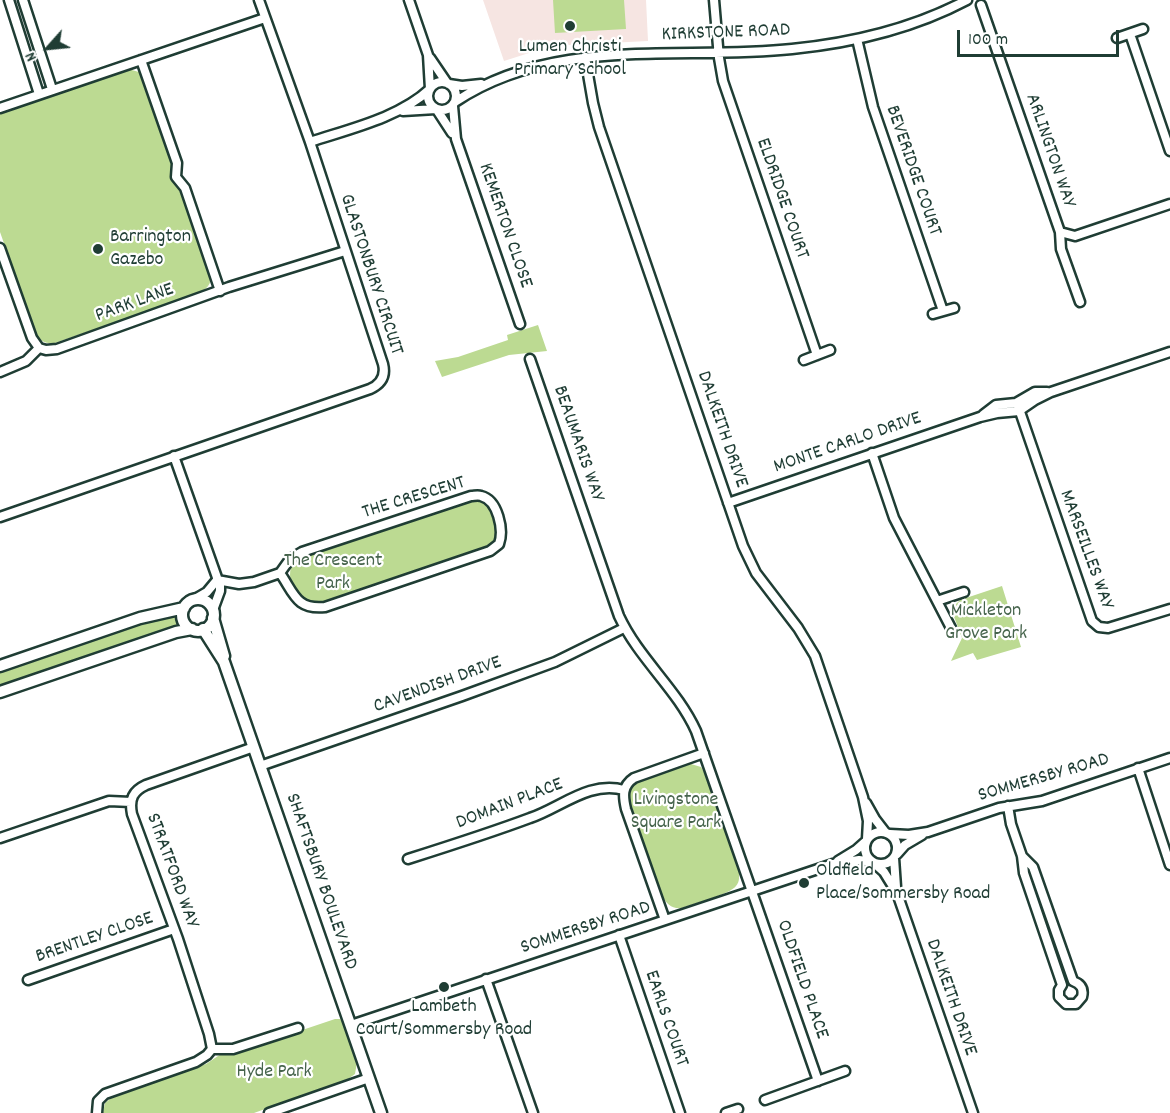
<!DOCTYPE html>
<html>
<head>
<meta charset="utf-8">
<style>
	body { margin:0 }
	#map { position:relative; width:1170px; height:1113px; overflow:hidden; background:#fff; font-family:Dekko,sans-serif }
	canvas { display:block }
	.north { position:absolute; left:18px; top:18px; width:60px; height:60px; -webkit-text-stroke:4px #fff; paint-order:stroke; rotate:243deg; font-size:16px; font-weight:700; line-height:24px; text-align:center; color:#1f3d34 }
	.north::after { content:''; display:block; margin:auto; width:21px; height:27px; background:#1f3d34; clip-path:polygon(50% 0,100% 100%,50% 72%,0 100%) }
	.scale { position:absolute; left:957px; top:30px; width:162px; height:27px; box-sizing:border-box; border:3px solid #1f3d34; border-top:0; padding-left:8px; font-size:18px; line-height:21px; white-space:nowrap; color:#1f3d34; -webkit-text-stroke:4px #fff; paint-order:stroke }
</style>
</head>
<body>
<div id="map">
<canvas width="1170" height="1113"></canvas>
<div class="north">N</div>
<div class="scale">100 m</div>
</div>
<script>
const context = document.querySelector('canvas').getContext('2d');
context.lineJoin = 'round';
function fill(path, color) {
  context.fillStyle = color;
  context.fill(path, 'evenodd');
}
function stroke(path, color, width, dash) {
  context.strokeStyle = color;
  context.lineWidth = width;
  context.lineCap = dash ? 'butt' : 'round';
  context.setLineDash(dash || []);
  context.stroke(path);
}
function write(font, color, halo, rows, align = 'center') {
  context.font = font + ' Dekko,sans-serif';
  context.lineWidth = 4.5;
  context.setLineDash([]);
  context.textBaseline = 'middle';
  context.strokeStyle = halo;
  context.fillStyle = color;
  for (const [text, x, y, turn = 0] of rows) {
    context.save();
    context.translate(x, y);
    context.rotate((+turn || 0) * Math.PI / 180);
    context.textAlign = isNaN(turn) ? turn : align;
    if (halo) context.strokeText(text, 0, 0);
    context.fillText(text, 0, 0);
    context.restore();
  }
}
fill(new Path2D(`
	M 483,0 L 646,0 L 648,41 L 569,45 L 529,53 L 504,61 Z`), '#f6e5e2');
fill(new Path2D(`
	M 553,0 L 624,0 L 626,29 L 555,33 Z
	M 128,69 L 139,72 L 144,80 L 173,163 L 174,179 L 180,185 L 211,276 C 211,288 203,291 193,295 L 55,343 C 46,344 41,342 36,334 L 0,232 L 0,113 Z
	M 538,325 L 547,351 L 509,355 L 442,377 L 435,361 L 458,357 L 508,340 L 507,335 Z
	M 477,500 C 495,508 498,524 496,541 L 491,545 L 319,604 C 301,600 286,588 291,567 L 302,558 L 467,502 Z
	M 1002,586 L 1021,647 L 977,660 L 973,653 L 951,661 L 962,638 L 953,614 L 954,606 L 960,600 Z
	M 176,615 L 179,627 L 0,688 L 0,671 L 146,621 Z
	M 691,764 L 701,767 L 705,774 L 739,871 C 739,877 740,881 736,886 C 729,895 694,903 682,908 C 671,909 667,904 662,896 L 629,799 C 628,792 630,786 636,782 Z
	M 335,1019 L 340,1019 L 343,1022 L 357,1062 L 355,1074 L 348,1079 L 254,1113 L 103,1113 L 105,1103 L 115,1095 L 206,1064 L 221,1054 L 237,1052 Z`), '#bcda92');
const minor = new Path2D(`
	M 9,0 L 39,94
	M 23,0 L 52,89
	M 409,0 L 428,55 L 430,89
	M 714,0 L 719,58 L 723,81 L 817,355
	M 981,5 L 1060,232 L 1075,236 L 1170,204
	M 1130,34 L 1170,151
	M 1117,38 L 1143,29
	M 857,39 L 873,107 L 943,311
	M 585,57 L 593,103 L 599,127 L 743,546 L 756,573 L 798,628 L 815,656 L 863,797 L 868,821 L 867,839
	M 430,58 L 447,83
	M 141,60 L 177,163 L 176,177 L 185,188 L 220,291
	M428 96a14 14 0 1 1 28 0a14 14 0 1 1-28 0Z
	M 449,84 L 462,86 L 481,84
	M 455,102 C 555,35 680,61 792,49 C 852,43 914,28 967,0
	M 453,106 L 456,139 L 520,324
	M 0,108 L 265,18
	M 437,110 L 452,133
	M 403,111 L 436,109
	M 310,142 C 349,129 399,118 430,89
	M 1060,232 L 1061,249 L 1080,302
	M 0,248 L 32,338 L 39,348
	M 933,314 L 954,308
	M 39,348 L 46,350 L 57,349 L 229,287 L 345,251
	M 530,359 L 619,616 C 639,659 677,689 696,731 L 818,1081
	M 804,360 L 830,350
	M 0,372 L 26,361 L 39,348
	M 1017,403 L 1092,621 L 1099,627 L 1108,628 L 1170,609
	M 983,415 L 996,405 L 1016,403 L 1035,392 L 1047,392
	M 872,453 L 894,518 L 951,628
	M 174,456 L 220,586 L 220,591 L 213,610
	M 728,503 L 980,417 L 997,413 L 1019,411 L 1035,400 L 1051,392 L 1170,352
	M 0,517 L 370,389 C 381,384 386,376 383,364 L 310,142 L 259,0
	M 217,580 L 239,584 L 254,582 L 280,573 L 290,559 L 302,552 L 471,496 C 474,496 478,495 481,496 C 498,500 504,530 499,544 L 490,551 L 325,607 C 296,610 294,593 280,573
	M 195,599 L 207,592 L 217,580
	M 937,601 L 964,592
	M 260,766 L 462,696 L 555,662 L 624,628
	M 1138,768 L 1170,865
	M 866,803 L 875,819 L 885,832
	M 1008,806 L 1011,824 L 1022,856 L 1024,873 L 1062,985 L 1059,990 L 1059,997 L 1066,1004 L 1076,1004 L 1082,997 C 1084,989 1081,984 1073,981 L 1033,867 L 1022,856
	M865 848a16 16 0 1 1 32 0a16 16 0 1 1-32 0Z
	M 890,834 L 909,835 L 928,832 L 999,808 L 1042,801 L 1170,758
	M 0,838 L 109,801 L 131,802
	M 897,854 L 905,845 L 922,835
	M 894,858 L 896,887
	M 408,859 C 449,846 490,833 530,818 C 560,808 590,780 624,790
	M 838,861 L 856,850 L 865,842
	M 874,863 L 884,872 L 897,893 L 973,1113
	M 665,920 L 626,809 C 623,796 622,786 634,778 L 704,753
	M 619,935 L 680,1113
	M 486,979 L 533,1113
	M 28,980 L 174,929
	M 351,1025 L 833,864 L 859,860 L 873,862
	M 212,1049 L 209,1034 L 178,939 L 132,814 C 129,799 133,791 146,785 L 254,747
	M 212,1049 L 233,1049 L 298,1028
	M 765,1100 L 845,1071
	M 97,1113 L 98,1101 L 105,1094 L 196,1062 L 207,1055 L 212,1049
	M 269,1113 L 369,1078
	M 726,1113 L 738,1109`);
const tertiary = new Path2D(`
	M182 615a16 16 0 1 1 32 0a16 16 0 1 1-32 0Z
	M 213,618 L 224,656
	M 203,629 L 224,662 L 381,1113
	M 0,666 L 140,618 L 184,608
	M 0,692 L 176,632 L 192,629`);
stroke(minor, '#1f3d34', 13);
stroke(tertiary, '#1f3d34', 15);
stroke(minor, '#fff', 8);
stroke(tertiary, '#fff', 10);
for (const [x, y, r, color] of [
	[570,26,6,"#1f3d34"],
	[98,249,6,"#1f3d34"],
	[804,883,6,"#1f3d34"],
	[444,987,6,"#1f3d34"]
]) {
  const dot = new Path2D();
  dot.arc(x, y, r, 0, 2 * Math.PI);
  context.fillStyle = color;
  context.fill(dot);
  stroke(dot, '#fff', 2);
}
write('20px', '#1f3d34', '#fff', [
	["KIRKSTONE ROAD",726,34,-2],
	["ARLINGTON WAY",1049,151,71],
	["BEVERIDGE COURT",912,171,71],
	["ELDRIDGE COURT",781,199,71],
	["KEMERTON CLOSE",504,226,71],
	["GLASTONBURY CIRCUIT",370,275,72],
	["PARK LANE",135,304,-20],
	["DALKEITH DRIVE",721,430,71],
	["BEAUMARIS WAY",577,444,71],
	["MONTE CARLO DRIVE",848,444,-19],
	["THE CRESCENT",414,499,-17],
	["MARSEILLES WAY",1085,550,70],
	["CAVENDISH DRIVE",438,686,-20],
	["SOMMERSBY ROAD",1044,779,-16],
	["DOMAIN PLACE",510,805,-21],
	["STRATFORD WAY",171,871,70],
	["SHAFTSBURY BOULEVARD",320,882,71],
	["SOMMERSBY ROAD",586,929,-18],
	["BRENTLEY CLOSE",95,939,-19],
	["OLDFIELD PLACE",801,980,71],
	["DALKEITH DRIVE",950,998,71],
	["EARLS COURT",665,1019,71]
]);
write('20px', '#1f3d34', '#fff', [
	["Lumen Christi",570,48],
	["Primary School",570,71],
	["Barrington",110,238,"left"],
	["Gazebo",110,261,"left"],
	["Oldfield",816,872,"left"],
	["Place/Sommersby Road",816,895,"left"],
	["Lambeth",444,1008],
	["Court/Sommersby Road",444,1031]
]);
write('20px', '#46644c', '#fff', [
	["The Crescent",333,562],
	["Park",333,585],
	["Mickleton",986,612],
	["Grove Park",986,635],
	["Livingstone",676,801],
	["Square Park",676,824],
	["Hyde Park",274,1073]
]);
</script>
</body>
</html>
